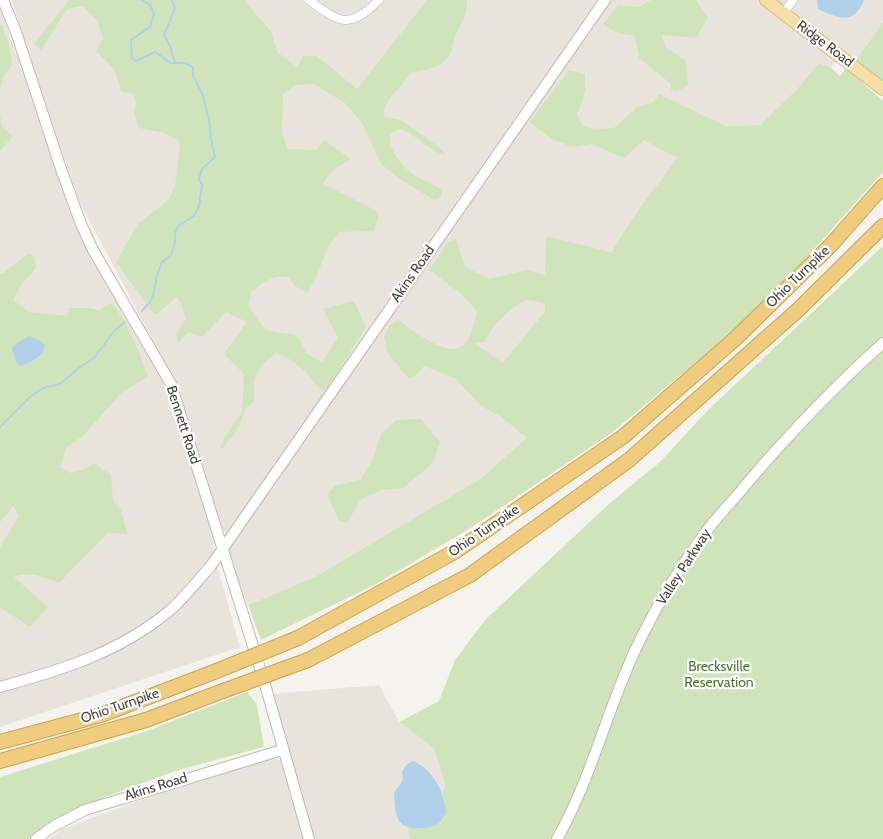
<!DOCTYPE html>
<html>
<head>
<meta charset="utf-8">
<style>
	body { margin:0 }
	canvas { display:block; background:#f5f3ed }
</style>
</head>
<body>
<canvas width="883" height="839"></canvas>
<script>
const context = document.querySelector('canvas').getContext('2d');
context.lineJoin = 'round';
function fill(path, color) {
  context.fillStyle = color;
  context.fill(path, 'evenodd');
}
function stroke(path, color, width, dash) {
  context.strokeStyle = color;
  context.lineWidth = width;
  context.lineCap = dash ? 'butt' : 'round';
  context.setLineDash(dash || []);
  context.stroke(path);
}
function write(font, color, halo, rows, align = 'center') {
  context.font = font + ' Cabin,sans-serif';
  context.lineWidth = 4.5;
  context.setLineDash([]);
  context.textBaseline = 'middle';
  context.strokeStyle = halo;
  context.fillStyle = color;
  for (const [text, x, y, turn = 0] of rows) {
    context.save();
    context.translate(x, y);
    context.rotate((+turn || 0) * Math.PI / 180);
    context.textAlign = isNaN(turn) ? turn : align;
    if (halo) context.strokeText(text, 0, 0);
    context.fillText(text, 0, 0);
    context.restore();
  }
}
fill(new Path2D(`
	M 12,0 L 598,0 L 230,529 L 226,532 L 217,524 L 215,505 L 160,354 L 80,203 L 33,69 Z
	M 609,0 L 758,0 L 840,59 L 831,68 L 819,63 L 797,89 L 760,125 L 726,126 L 659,94 L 677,158 L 636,213 L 611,252 L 546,236 L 545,311 L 503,364 L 481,406 L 501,417 L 528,438 L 480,479 L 315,577 L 248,605 L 226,550 Z
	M 772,0 L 883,0 L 883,22 L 855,61 Z
	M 0,3 L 11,39 L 39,112 L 65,187 L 160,375 L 175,412 L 214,539 L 214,555 L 240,647 L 0,727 Z
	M 379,685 L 399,722 L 434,748 L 456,816 L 458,839 L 313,839 L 271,694 Z
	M 269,757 L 280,760 L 305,839 L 49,839 L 62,829 L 168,790 Z`), '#e8e4db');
fill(new Path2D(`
	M 69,0 L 244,0 L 272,33 L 277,52 L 297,67 L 303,56 L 317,56 L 357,89 L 427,0 L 467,0 C 466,21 463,19 455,37 C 452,43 453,51 449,56 C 442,68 423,70 410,73 C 403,88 382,99 384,117 L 401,120 L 443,150 L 445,155 C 428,151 416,133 399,129 L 390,135 C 387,149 404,169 416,176 C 424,181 433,184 441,189 L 441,196 L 434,200 L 400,179 L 381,164 L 362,123 L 345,103 L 314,84 L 296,85 L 283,94 L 282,134 L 288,149 L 316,150 L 324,140 L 351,159 L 333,170 L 323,183 C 341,195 363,201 379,214 L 374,231 L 340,232 L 329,245 L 314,282 L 307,293 L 295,286 L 288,277 C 273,274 262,283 251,292 L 248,306 L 265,330 L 295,335 L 300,340 L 306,353 L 322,362 L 338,338 L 323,309 L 354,301 L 366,327 L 326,391 C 314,387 314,381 306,372 C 297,364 288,357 276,353 C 255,369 253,375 254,402 L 246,408 L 237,431 L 220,451 L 224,438 L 242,412 L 244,374 L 224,354 L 247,322 L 226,312 L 202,337 L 189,332 L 178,342 L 176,334 L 186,319 L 181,303 L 176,297 L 156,315 L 150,309 L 116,262 L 138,224 L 168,200 L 175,186 L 180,142 L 165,133 L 139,128 L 134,114 L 136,101 L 132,93 L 121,92 L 115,70 L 96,51 L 103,38 L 97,21 L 83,6 L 67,9 L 41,50 L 34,44 Z
	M 651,0 L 696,0 L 708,18 L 696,38 L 662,35 L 666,48 L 686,61 L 688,84 L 677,92 L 671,90 L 671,84 L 639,58 L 635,36 C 622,34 613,33 603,24 L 618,5 L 639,7 Z
	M 883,22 L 883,81 L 855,61 Z
	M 0,24 L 2,25 L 9,46 L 12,64 L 2,80 L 0,90 Z
	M 819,63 L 831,68 L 840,76 L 846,68 L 883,101 L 883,172 L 772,296 L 700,359 L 610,434 L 469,529 L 376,584 L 261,640 L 248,605 L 315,577 L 480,479 L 527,438 L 501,417 L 481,406 L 456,379 L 424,366 L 414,377 L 408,378 L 387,352 L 384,336 L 390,325 L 398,320 C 410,328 446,357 461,347 C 472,340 474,323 477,311 L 459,292 L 429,270 L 448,242 L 456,239 L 465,267 L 489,279 L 527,270 L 545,275 L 546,236 L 611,252 L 636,213 L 677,158 L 644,140 L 624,158 L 592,144 L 572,147 L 552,139 L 530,122 L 569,70 L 585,74 L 585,92 L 577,115 L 583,126 L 595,129 L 614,128 L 637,107 L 653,103 L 659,94 L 726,126 L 760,125 L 797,89 ZM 526,300 L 545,303 L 545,311 L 503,363 L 474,343 L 484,342 C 493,325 509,308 526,300 Z
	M 0,114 L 2,127 L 13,136 L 0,151 Z
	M 883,246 L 883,839 L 410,839 L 408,827 L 420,829 L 446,805 L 442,793 L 446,787 L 434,748 L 399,722 L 439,701 L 455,660 L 485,620 L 611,502 L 660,462 L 708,410 Z
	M 29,253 L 35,258 L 36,268 L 21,285 L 13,300 L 29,312 L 67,316 L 69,308 L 88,308 L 99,310 L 111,303 C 131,325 138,350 148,377 L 123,391 L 83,436 L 66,448 L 60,467 L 71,473 L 84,469 L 94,463 L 111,475 L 113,501 L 121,510 L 127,534 L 108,533 L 59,583 C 44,577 30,571 14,577 L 48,607 L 30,627 L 0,607 L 0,547 L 19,516 L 13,506 L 0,522 L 0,273 L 3,273 Z
	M 421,419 L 440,442 L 433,463 L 403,488 L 382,490 L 361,499 L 347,523 L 339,521 L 327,494 L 335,486 L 360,480 L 373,459 L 381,434 L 396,420 Z
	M 247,692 L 257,705 L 264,747 L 178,770 L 105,797 L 46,824 L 29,839 L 0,839 L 0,777 L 147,731 Z`), '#d0e4bb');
fill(new Path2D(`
	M 817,0 L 864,0 C 854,26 838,18 818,9 Z
	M 29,336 L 41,341 L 45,346 L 43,353 L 31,362 L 21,366 L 17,363 L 12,350 L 13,346 Z
	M 413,761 C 433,769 445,793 446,813 C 443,817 440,823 436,825 C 427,829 410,831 401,823 C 394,817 395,802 394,793 L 403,780 L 402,771 L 408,763 Z`), '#b1d1ea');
stroke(new Path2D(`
	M 142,0 L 150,5 L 154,13 L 150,27 L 131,40 L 132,58 L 136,61 L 155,52 L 171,63 L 185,63 L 193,67 L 193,76 L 202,93 L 209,120 L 211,139 L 215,157 L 202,169 L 199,179 L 202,185 L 199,206 L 194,216 L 179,225 L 175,233 L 175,243 L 171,255 L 162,262 L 157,275 L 154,292 L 150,302 L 142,311
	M 172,0 L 175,8 L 164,35 L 170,46 L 175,63
	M 0,427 L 31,396 L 43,388 L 60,384 L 80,367 L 94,358 L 115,330 L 125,322`), '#b1d1ea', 2);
const minor = new Path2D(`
	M 309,0 C 340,23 349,30 379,0
	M 784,13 L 793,0`);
const tertiary = new Path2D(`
	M 3,0 L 16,32 L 60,166 L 81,224 L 93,250 L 171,384 L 264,681 L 309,839
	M 0,687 C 61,670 118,653 168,612 C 184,599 197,581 210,567 L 605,0
	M 36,839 L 54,826 L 85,810 L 282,750
	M 557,839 C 593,776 608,704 640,640 C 658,603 680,567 705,533 C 718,515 735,499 749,481 C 791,432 835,386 883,343`);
const primary = new Path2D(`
	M 766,0 L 883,89`);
const motorway = new Path2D(`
	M 298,638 L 456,551 L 624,436 L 736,338 L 831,245 L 883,186
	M 308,660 L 470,575 L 629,460 L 799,309 L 883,226
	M 0,742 L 101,715 L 214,672
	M 0,761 L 146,720 L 223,691`);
stroke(minor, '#c0bab0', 9);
stroke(tertiary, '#c0bab0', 12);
stroke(primary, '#d8be77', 14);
stroke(motorway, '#cea24e', 16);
stroke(minor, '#fff', 8);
stroke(tertiary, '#fff', 10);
stroke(primary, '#f4e0a6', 12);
stroke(motorway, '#efcc7e', 14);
const motorwayBridge = new Path2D(`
	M 214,672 L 298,638
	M 223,691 L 308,660`);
stroke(motorwayBridge, '#cea24e', 16, []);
stroke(motorwayBridge, '#efcc7e', 14);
write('14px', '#49443b', '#fff', [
	["Ridge Road",825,44,37],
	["Akins Road",413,274,-55],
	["Ohio Turnpike",798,277,-44],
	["Bennett Road",183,425,72],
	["Ohio Turnpike",484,531,-34],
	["Valley Parkway",684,567,-57],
	["Ohio Turnpike",120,706,-19],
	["Akins Road",156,787,-17]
]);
write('14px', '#4b7533', '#fff', [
	["Brecksville",719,667],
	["Reservation",719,683]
]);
</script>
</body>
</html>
